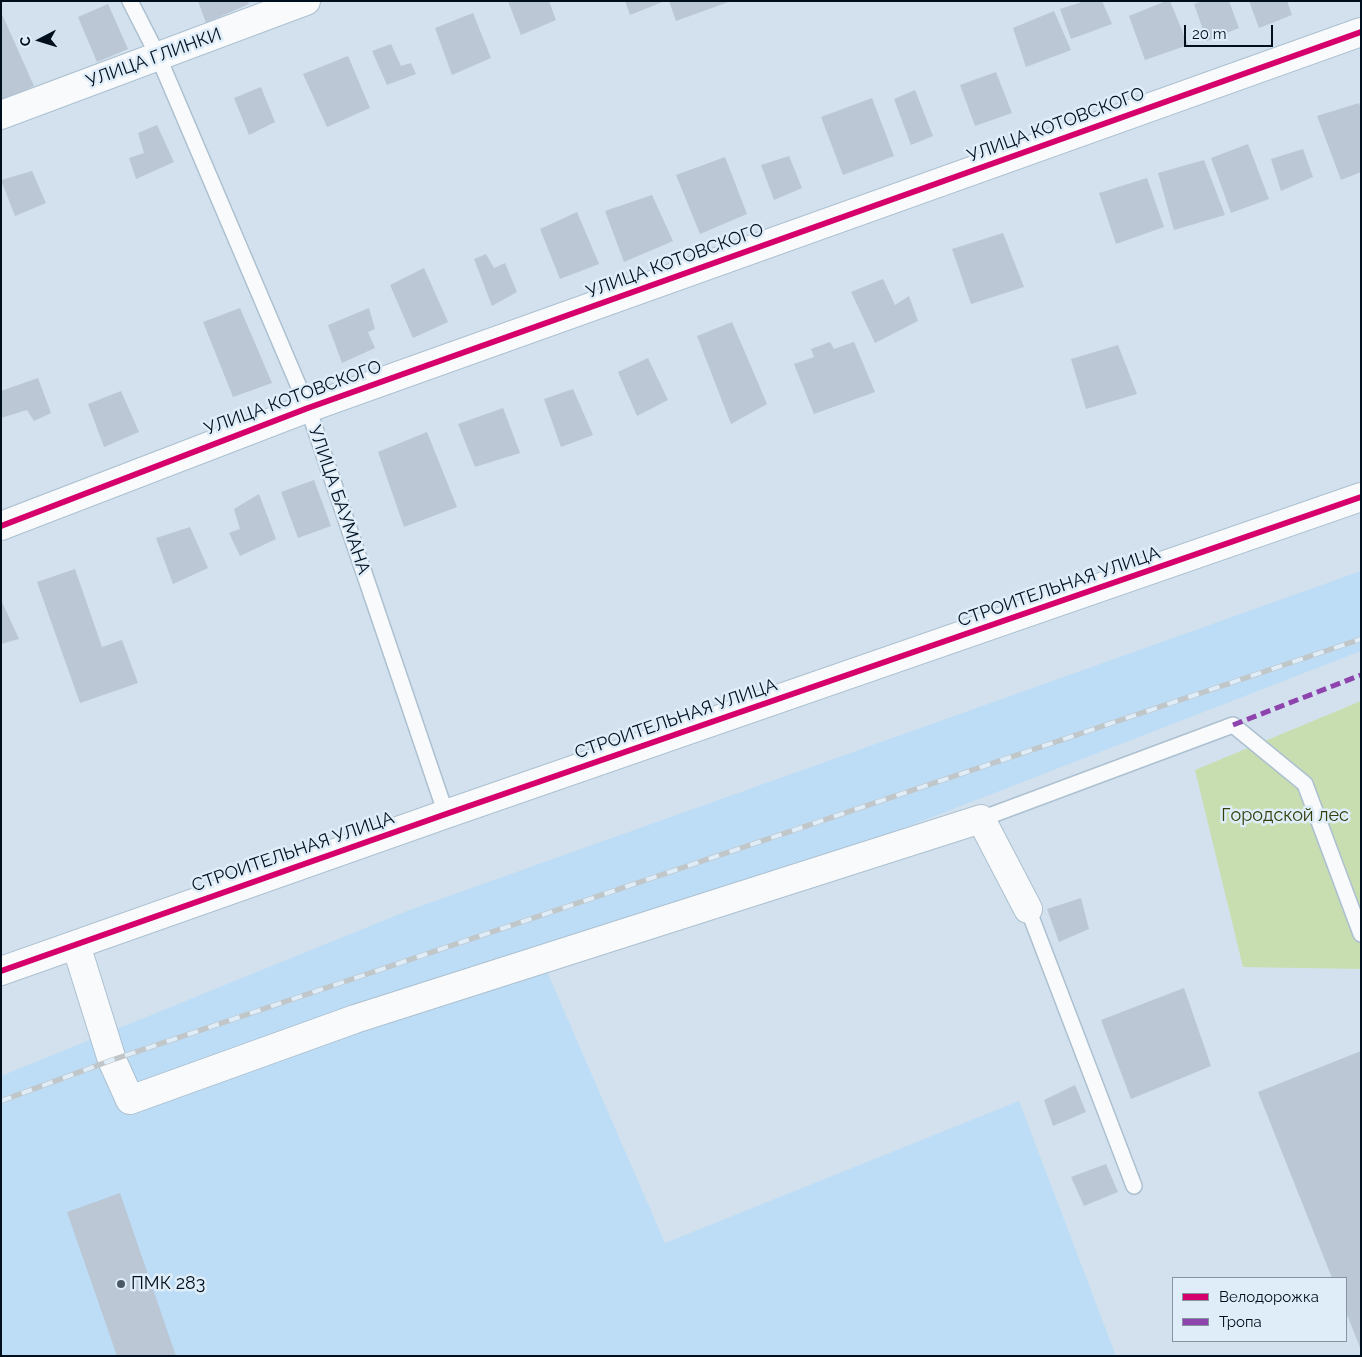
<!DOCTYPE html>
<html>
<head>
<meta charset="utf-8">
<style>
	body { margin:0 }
	#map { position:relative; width:1362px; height:1357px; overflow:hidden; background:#d2e1ed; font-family:Raleway,sans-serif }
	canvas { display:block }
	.frame { position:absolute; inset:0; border:2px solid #000f1e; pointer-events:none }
	.legend { position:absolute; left:1172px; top:1277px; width:175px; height:65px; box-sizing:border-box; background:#dfedf9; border:1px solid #8694a1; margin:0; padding:6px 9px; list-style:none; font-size:15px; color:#000f1e }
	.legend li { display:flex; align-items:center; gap:10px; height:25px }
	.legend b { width:25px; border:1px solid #8694a1 }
	.north { position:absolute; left:15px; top:15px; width:50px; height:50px; -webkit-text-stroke:4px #dfedf9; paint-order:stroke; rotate:265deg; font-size:14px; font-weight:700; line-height:20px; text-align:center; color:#000f1e }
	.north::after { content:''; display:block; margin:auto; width:18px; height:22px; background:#000f1e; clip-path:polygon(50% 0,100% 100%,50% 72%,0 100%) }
	.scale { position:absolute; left:1184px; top:25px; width:89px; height:22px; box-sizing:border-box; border:2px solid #000f1e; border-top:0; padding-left:6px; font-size:15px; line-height:18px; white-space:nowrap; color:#000f1e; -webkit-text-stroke:4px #dfedf9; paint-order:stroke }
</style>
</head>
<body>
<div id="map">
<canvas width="1362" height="1357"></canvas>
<div class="frame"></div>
<ul class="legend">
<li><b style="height:6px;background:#d6006c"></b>Велодорожка</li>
<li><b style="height:6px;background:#8e44ad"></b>Тропа</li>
</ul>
<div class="north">С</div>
<div class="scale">20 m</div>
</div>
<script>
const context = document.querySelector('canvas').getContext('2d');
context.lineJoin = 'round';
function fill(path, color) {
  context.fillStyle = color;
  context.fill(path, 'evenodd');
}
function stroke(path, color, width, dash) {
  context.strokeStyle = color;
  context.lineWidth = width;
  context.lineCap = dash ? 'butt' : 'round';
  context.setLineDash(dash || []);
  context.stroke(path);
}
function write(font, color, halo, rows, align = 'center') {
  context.font = font + ' Raleway,sans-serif';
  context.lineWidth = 5;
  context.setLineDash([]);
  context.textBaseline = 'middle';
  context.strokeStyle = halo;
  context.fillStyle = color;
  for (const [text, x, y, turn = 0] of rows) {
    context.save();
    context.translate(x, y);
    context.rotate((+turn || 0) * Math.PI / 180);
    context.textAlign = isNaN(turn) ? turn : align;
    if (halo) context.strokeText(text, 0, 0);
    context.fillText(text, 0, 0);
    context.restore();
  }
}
fill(new Path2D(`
	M 1361,571 L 1361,651 L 545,967 L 665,1243 L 1019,1101 L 1116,1356 L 1,1356 L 1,1076 L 407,911 Z`), '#bdddf6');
fill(new Path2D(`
	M 1361,701 L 1361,969 L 1243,967 L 1195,770 Z`), '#c9deb0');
fill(new Path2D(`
	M 198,1 L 248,1 L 249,4 L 206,23 Z
	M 508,1 L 549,1 L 556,20 L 521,35 Z
	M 625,1 L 665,1 L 630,15 Z
	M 669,1 L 731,1 L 676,21 Z
	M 1085,1 L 1102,1 L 1112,24 L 1071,39 L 1060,9 Z
	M 1166,1 L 1170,1 L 1188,45 L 1145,60 L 1129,16 Z
	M 1203,1 L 1229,1 L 1239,28 L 1207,41 L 1194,4 Z
	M 1249,1 L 1287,1 L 1292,15 L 1259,28 Z
	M 108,4 L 128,49 L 97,62 L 78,17 Z
	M 1054,11 L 1071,50 L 1026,67 L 1013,28 Z
	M 1,12 L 34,86 L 1,101 Z
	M 473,13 L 491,58 L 452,75 L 435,28 Z
	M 391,44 L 401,66 L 411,63 L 416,74 L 387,85 L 372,51 Z
	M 348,56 L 370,108 L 327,127 L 303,74 Z
	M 996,72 L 1012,113 L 975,126 L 960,85 Z
	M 261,87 L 275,122 L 249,135 L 234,98 Z
	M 915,90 L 933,136 L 911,145 L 894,99 Z
	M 872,98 L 894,156 L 843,175 L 821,117 Z
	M 1359,103 L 1361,109 L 1361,172 L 1341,180 L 1317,116 Z
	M 157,125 L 174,162 L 136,179 L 129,158 L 144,153 L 138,133 Z
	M 1248,144 L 1269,199 L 1231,213 L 1211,158 Z
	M 1303,149 L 1313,177 L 1281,191 L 1271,159 Z
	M 789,156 L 802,188 L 774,200 L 761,165 Z
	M 725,157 L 747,214 L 700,234 L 676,175 Z
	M 1204,160 L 1225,215 L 1174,230 L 1158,173 Z
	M 32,171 L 46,203 L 15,216 L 1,180 Z
	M 1147,178 L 1164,227 L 1116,244 L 1099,193 Z
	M 652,195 L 673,241 L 624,262 L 605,211 Z
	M 577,212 L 599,264 L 560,279 L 540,229 Z
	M 1003,233 L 1024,287 L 971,304 L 952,249 Z
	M 486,254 L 494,268 L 505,263 L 517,292 L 492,306 L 474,259 Z
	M 424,268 L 448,322 L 413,338 L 390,285 Z
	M 883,279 L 895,305 L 909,296 L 918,321 L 875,343 L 851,292 Z
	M 240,308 L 272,383 L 233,397 L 203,322 Z
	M 369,308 L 375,329 L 368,332 L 375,348 L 342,363 L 328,325 Z
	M 732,322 L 767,404 L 731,424 L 697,336 Z
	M 830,342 L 834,349 L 854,342 L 875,392 L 814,414 L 794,364 L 814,357 L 811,349 Z
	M 1118,345 L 1137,394 L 1086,409 L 1071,359 Z
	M 648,358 L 668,400 L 637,416 L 618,372 Z
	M 38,378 L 51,413 L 34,421 L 27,410 L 1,418 L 1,391 Z
	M 573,389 L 593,435 L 561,447 L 544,399 Z
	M 121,391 L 139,432 L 104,447 L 88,404 Z
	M 503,408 L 520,453 L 475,467 L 458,424 Z
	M 427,432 L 457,507 L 404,527 L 378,452 Z
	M 314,480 L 331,526 L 298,538 L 281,492 Z
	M 259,494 L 276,539 L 240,556 L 229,533 L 240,529 L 234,509 Z
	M 190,527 L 208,568 L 173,584 L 156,538 Z
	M 75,569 L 102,647 L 122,640 L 138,683 L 80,703 L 37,582 Z
	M 1,600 L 19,639 L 1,644 Z
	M 1081,898 L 1089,929 L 1059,942 L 1047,909 Z
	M 1184,988 L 1211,1066 L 1131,1099 L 1101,1020 Z
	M 1361,1051 L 1361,1350 L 1346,1312 L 1346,1278 L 1332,1278 L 1258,1092 Z
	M 1075,1085 L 1086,1112 L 1053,1126 L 1044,1100 Z
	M 1106,1164 L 1118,1192 L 1084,1206 L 1071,1177 Z
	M 120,1193 L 176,1356 L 117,1356 L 67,1212 Z`), '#bbc7d4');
const service = new Path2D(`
	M 130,1 L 158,56 L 308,408 L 446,814
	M 981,819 L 1233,725 L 1305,784 L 1361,934
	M 1028,909 L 1134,1186`);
const minor = new Path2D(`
	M 1,115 L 306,1
	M 1,526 L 308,408 L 1361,32
	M 76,945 L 112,1060 L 130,1100 L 355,1019 L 981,819 L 1028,909`);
const tertiary = new Path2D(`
	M 1,971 L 446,814 L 1361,497`);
stroke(service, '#acc0d0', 18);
stroke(minor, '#acc0d0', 30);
stroke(tertiary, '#acc0d0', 30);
stroke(service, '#f8fafc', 15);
stroke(minor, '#f8fafc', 28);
stroke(tertiary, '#f8fafc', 28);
const rail = new Path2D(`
	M 1,1101 L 112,1060 L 1361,639`);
stroke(rail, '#c1c6c9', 5.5);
stroke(rail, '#dfedf9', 4, [11]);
stroke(new Path2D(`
	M 1233,725 L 1361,675`), '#8e44ad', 5, [10, 5]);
stroke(new Path2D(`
	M 1,526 L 308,408 L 1361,32
	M 1,971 L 446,814 L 1361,497`), '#d6006c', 6);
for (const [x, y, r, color] of [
	[121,1284,5,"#4a5866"]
]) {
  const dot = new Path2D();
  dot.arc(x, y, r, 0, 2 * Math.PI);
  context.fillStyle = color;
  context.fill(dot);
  stroke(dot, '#dfedf9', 2);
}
write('18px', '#000f1e', '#dfedf9', [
	["УЛИЦА ГЛИНКИ",154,58,-20],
	["УЛИЦА КОТОВСКОГО",1056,125,-20],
	["УЛИЦА КОТОВСКОГО",675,261,-20],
	["УЛИЦА КОТОВСКОГО",293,398,-20],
	["УЛИЦА БАУМАНА",339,500,71],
	["СТРОИТЕЛЬНАЯ УЛИЦА",1059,587,-19],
	["СТРОИТЕЛЬНАЯ УЛИЦА",676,719,-19],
	["СТРОИТЕЛЬНАЯ УЛИЦА",293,852,-19]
]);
write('18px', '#333f0d', '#dfedf9', [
	["Городской лес",1285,816]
]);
write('18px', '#000f1e', '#dfedf9', [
	["ПМК 283",131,1284]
], 'left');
</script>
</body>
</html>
